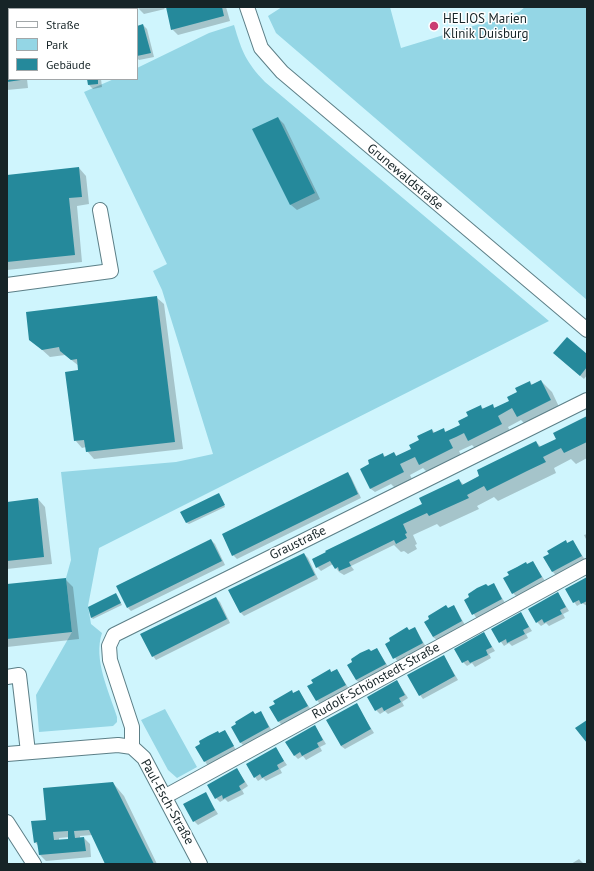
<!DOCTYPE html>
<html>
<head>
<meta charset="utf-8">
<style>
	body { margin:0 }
	#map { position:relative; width:594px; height:871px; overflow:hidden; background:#cff5fd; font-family:"PT Sans",sans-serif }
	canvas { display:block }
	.frame { position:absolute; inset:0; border:8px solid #162427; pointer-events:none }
	.legend { position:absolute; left:8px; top:8px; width:130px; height:72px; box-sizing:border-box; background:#fff; border:1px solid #a2a7a9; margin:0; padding:5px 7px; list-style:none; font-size:12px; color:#162427 }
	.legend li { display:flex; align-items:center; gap:8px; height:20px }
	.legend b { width:20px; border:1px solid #a2a7a9 }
</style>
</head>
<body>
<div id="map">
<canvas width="594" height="871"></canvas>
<div class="frame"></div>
<ul class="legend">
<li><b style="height:5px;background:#fff"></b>Straße</li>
<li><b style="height:11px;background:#94d6e5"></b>Park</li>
<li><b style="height:11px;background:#25899b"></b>Gebäude</li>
</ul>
</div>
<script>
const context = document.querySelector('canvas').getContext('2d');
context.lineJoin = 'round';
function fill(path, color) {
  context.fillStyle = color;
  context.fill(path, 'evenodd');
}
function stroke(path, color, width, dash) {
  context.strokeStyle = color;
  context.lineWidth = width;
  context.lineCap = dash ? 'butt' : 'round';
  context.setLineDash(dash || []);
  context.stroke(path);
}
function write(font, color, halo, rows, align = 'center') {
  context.font = font + ' "PT Sans",sans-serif';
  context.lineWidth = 3;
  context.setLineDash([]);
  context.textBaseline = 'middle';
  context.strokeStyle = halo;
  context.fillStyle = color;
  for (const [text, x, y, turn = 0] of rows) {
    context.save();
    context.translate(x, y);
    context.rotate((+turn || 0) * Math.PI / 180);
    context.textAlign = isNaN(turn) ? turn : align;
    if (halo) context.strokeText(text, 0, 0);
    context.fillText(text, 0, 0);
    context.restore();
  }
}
fill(new Path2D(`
	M 282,7 L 390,7 L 401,48 L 519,12 L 525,7 L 587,7 L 587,300 L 276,33 L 268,16 Z
	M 234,25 C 242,52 246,62 265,82 L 549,321 L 99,548 L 88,606 L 91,624 L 102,633 C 93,660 109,691 117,717 L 117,722 L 113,726 L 39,732 L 36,695 L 72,632 L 66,578 L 71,560 L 61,472 L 176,462 L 213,454 L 162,290 L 153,271 L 167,264 L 84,92 L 114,79 L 137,79 L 137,68 L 209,33 Z
	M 165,709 L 197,767 L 177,778 L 168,770 L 141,720 Z`), '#94d6e5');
fill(new Path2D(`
	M 35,7 L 73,7 L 73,9 L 36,9 Z
	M 137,7 L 166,7 L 164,8 L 165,9 L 144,14 Z
	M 167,7 L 226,7 L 230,21 L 178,35 L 172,29 Z
	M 143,25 L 147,29 L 154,57 L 139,60 L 137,58 L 137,27 Z
	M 7,57 L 9,57 L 9,79 L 27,79 L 28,88 L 7,90 Z
	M 88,79 L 101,79 L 102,87 L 93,89 L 89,85 Z
	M 278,118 L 284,124 L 320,199 L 297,210 L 291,205 L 254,129 Z
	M 79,168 L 86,176 L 89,204 L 77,206 L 82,262 L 7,270 L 7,176 Z
	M 156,297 L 164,304 L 183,449 L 94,459 L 87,451 L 86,447 L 82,448 L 75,440 L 79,366 L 65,355 L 50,357 L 30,339 Z
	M 587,355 L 587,375 L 584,379 L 558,357 Z
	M 541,381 L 552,392 L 561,411 L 528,427 L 521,420 L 508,427 L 512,435 L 479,452 L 472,445 L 459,451 L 463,459 L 430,475 L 423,468 L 410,475 L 414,483 L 398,491 L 391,484 L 375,492 L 371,489 L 362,469 L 371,465 L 382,454 L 386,457 L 394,453 L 397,457 L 412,449 L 432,430 L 435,433 L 443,429 L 446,432 L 461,425 L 480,406 L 484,409 L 492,406 L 495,408 L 510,401 L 529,382 L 533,385 Z
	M 587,417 L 587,458 L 576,464 L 571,459 L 554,468 L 556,473 L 498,501 L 494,497 L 477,506 L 479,509 L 440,527 L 437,524 L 413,535 L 417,544 L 415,545 L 417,549 L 408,554 L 404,551 L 401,552 L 394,545 L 351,566 L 354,570 L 344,575 L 339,572 L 333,564 L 321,571 L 317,567 L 424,504 L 459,480 L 464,485 L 536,442 L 541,447 L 557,439 Z
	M 348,473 L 351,477 L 361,498 L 237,559 L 233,555 Z
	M 220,496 L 225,507 L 189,524 L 187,523 L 182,512 Z
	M 38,499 L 45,507 L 52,564 L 7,569 L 7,503 Z
	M 587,534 L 587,541 L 584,535 Z
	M 211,540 L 215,544 L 225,565 L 131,611 L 128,608 Z
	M 566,541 L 568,544 L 573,541 L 585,560 L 556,575 L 553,572 L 550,554 Z
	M 304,554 L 308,558 L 318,579 L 244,616 L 240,612 Z
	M 533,562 L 545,581 L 517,597 L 513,593 L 528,565 Z
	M 587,578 L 587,606 L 582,603 L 577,606 L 566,590 Z
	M 65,579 L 73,587 L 79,639 L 7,647 L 7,585 Z
	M 494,584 L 505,603 L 477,619 L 465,600 Z
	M 558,593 L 569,611 L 563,614 L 565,618 L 549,626 L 546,623 L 541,626 L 537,622 Z
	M 117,595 L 122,605 L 93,619 L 92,618 L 90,607 Z
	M 216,598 L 220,602 L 230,623 L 156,660 L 153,656 Z
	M 454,606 L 465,625 L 437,640 L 433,637 L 448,609 Z
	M 521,614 L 532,631 L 526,634 L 528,638 L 512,646 L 509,643 L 504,646 L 492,629 Z
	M 415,628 L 426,647 L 398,662 L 386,644 Z
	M 484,634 L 495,651 L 489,654 L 491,658 L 475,667 L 472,663 L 467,666 L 463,662 Z
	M 377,649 L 389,668 L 360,683 L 356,680 Z
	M 444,656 L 458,680 L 423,699 L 420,695 Z
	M 329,670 L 332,673 L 337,670 L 349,689 L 320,704 L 317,700 L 314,683 Z
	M 397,681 L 408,698 L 402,702 L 404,706 L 388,714 L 385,711 L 380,714 L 376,710 Z
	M 299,691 L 311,710 L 282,725 L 279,722 L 294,694 Z
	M 356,704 L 374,733 L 345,749 L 341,746 Z
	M 261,712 L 272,731 L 244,746 L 240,742 L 255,715 Z
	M 315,726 L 326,744 L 320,747 L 322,751 L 306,760 L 303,756 L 298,759 L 294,755 Z
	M 225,731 L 236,750 L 208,766 L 196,747 Z
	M 275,748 L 287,765 L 280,769 L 282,773 L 266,781 L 263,778 L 258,781 L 255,777 Z
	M 237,769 L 248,786 L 242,790 L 244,794 L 228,802 L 225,799 L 220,802 L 216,798 Z
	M 113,783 L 124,796 L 157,864 L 106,864 L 92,835 L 80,836 L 80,839 L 84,838 L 90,844 L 91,857 L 46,861 L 40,855 L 39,847 L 35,842 L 47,821 ZM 69,837 L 69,840 L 59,841 L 59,838 Z
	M 205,793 L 218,814 L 198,825 L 194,821 Z
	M 579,859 L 584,864 L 571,864 Z`), '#0003');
fill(new Path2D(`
	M 34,7 L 68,7 L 68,9 L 35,9 Z
	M 166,7 L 222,7 L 224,16 L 171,30 Z
	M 143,24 L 151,53 L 137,56 L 137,26 Z
	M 7,56 L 9,56 L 9,79 L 21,79 L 21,80 L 7,82 Z
	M 87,79 L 98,79 L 98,84 L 88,85 Z
	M 278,117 L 315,193 L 290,205 L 252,129 Z
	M 79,167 L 82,197 L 69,198 L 75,255 L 7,262 L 7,175 Z
	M 157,296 L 175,442 L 86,452 L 84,440 L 74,441 L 65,372 L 78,370 L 77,359 L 71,360 L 60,351 L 59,347 L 42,350 L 29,340 L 26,312 Z
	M 567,337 L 587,354 L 587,367 L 580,376 L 553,353 Z
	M 541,380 L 551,400 L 517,417 L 512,408 L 498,416 L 502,424 L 468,441 L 464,433 L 456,437 L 449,440 L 453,448 L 419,465 L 415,457 L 400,464 L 404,472 L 370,489 L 360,469 L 369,464 L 368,460 L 383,453 L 384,457 L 394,452 L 396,456 L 411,449 L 409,445 L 419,440 L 417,436 L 432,429 L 433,433 L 444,428 L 445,432 L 460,425 L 458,421 L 468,416 L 466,412 L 481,405 L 482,409 L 493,404 L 494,408 L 509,401 L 507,397 L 517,392 L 515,388 L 530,381 L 531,385 Z
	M 587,416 L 587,442 L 564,453 L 561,448 L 543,457 L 546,462 L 527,471 L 487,491 L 484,486 L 467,495 L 469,498 L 429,516 L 427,513 L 403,524 L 407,533 L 405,534 L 407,538 L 396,544 L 394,540 L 349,562 L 351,566 L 339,571 L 338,567 L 335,569 L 330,561 L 316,568 L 312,559 L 326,552 L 325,551 L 422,504 L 419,498 L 459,479 L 462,485 L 479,476 L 477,470 L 536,441 L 539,447 L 556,439 L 553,433 Z
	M 348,472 L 358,494 L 232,556 L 222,534 Z
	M 219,493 L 225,505 L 186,523 L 180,512 Z
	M 38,498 L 44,557 L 7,561 L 7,502 Z
	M 211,539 L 222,561 L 127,608 L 116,586 Z
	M 566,540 L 567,543 L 573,540 L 582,556 L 552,572 L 543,557 L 549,554 L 547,551 Z
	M 304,553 L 315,575 L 240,613 L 228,590 Z
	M 533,561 L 542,577 L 512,594 L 503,578 L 509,575 L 507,572 L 517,567 L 526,562 L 527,564 Z
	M 587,577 L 587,601 L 581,604 L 579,600 L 573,603 L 565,589 Z
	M 66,578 L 72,632 L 7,639 L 7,584 Z
	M 494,583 L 502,599 L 472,615 L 464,600 L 469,597 L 468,594 L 477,588 L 486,584 L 488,586 Z
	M 558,592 L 566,607 L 560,610 L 562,614 L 544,623 L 542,619 L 536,623 L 528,609 Z
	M 116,593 L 121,603 L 91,618 L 88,607 Z
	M 216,597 L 227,619 L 152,657 L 140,634 Z
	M 446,605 L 448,608 L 454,605 L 462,621 L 433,637 L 424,622 L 429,619 L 428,616 Z
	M 521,612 L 529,627 L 523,630 L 525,634 L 507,643 L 506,639 L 499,643 L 491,629 Z
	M 407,627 L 409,630 L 415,627 L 423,643 L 393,659 L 385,644 L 390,641 L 389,638 Z
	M 484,632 L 492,647 L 486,650 L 488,655 L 470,663 L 468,660 L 462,663 L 454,649 Z
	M 377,648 L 386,664 L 356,680 L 347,665 L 352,662 L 351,659 L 360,653 L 369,649 L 371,651 Z
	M 444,655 L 455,676 L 419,696 L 407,675 Z
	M 330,669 L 331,672 L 337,669 L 346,685 L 316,701 L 307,686 L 313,683 L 311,680 Z
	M 397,680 L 405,695 L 399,698 L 401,702 L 384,711 L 382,707 L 375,711 L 367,697 Z
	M 292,690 L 293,693 L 299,690 L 308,706 L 278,722 L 269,707 L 275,704 L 273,701 Z
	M 357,703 L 371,729 L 341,746 L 326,720 Z
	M 253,711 L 255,714 L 261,711 L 269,727 L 240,743 L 231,727 L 236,724 L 235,722 Z
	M 587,720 L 587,743 L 575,728 Z
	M 315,725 L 323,740 L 317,743 L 319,747 L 302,756 L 300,752 L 294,756 L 285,742 Z
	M 225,730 L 234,746 L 204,762 L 195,747 L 200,744 L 199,741 L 208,736 L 218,731 L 219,733 Z
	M 276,747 L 284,761 L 277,765 L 279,769 L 262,778 L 260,774 L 254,778 L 246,764 Z
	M 237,768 L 245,782 L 239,786 L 241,790 L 223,799 L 222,795 L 215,799 L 207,785 Z
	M 113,782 L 154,864 L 105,864 L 89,830 L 74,831 L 75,838 L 84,837 L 86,851 L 39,855 L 37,842 L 34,843 L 31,821 L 46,820 L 43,788 ZM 68,831 L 68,839 L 54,840 L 53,832 Z
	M 206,792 L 215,810 L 193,822 L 183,804 Z`), '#25899b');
const minor = new Path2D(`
	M 247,7 L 261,48 L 282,72 L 587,330
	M 7,285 L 111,271 L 100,210
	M 7,677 L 19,675 L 28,752
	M 132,747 L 132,727 L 110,660 L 109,646 L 114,635 L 587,400
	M 7,754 L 118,745 L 132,747 L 144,758 L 200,864
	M 166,796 L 587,566
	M 7,822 L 34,864`);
stroke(minor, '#5c7f87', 16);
stroke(minor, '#fff', 14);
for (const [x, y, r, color] of [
	[434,26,5,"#ca3e71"]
]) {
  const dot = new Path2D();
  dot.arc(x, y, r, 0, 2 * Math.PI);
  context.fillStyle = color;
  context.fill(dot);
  stroke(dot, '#fff', 1.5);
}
write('13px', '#162427', '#fff', [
	["HELIOS Marien",443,19],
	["Klinik Duisburg",443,34]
], 'left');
write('13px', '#162427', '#fff', [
	["Grunewaldstraße",405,177,40],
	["Graustraße",298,543,-26],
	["Rudolf-Schönstedt-Straße",376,681,-29],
	["Paul-Esch-Straße",167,802,61]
]);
</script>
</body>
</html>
